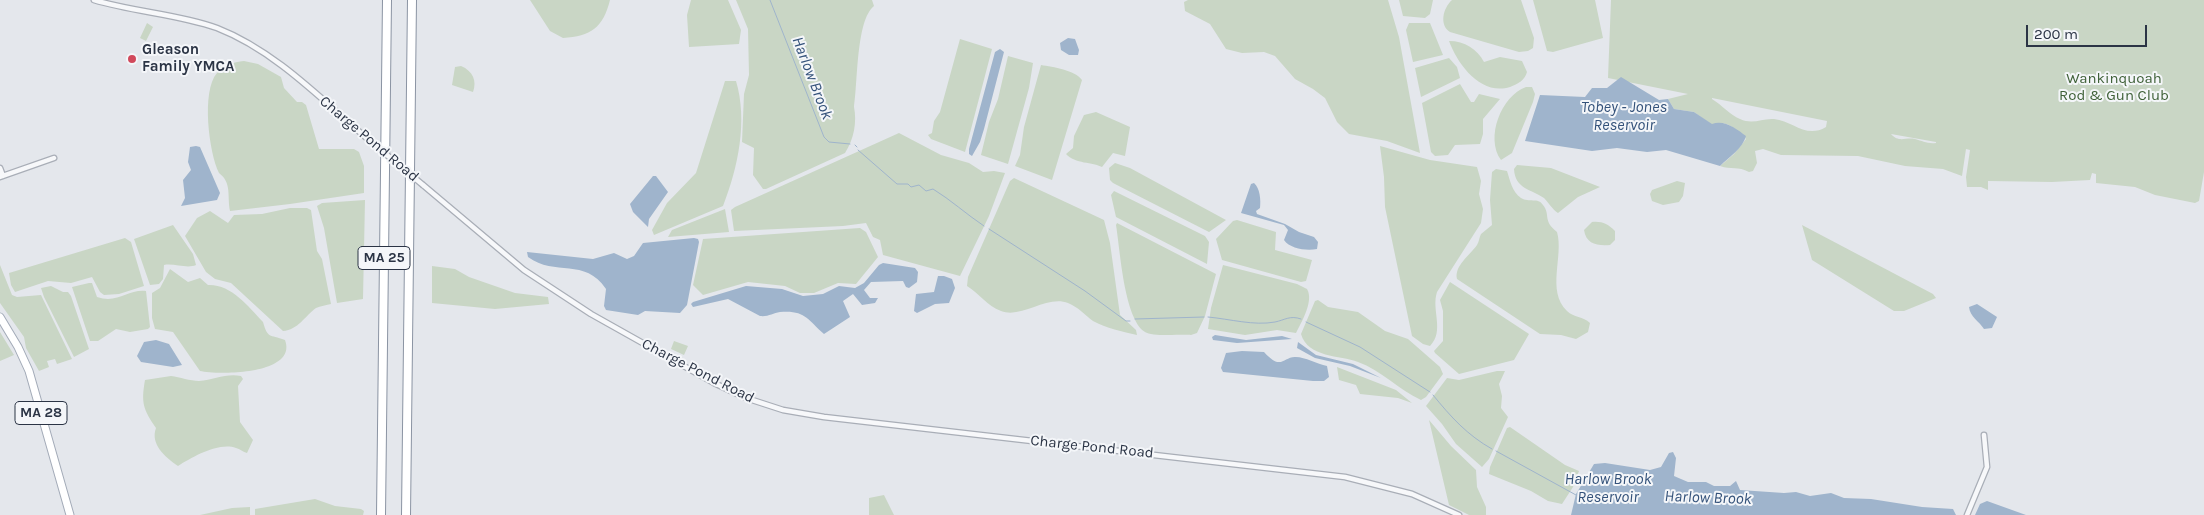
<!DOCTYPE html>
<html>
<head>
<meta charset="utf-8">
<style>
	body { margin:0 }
	#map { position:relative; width:2204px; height:515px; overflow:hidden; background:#e4e7ec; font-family:Karla,sans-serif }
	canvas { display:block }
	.scale { position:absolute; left:2026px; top:25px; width:121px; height:22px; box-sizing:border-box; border:2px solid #2b3445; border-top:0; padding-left:6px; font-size:15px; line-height:18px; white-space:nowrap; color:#2b3445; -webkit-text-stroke:4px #f4f6f9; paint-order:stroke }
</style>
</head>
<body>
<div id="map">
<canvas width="2204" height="515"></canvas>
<div class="scale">200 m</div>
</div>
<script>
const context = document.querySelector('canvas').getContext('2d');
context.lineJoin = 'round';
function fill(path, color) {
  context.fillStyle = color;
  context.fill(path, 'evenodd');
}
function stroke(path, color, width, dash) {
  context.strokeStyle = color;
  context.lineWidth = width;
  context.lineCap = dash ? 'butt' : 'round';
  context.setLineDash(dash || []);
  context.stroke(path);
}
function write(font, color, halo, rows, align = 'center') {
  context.font = font + ' Karla,sans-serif';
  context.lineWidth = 4;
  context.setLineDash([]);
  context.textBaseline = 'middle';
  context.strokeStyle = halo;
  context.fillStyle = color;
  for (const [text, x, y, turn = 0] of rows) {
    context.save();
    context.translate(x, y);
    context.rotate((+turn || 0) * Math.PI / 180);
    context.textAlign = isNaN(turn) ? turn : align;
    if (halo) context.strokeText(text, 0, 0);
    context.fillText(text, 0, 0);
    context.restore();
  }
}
fill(new Path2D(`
	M 530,0 L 610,0 C 603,28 591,36 563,38 L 550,31 Z
	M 691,0 L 728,0 L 741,30 L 739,44 L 689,47 L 687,15 Z
	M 736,0 L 872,0 L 874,6 C 856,20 858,83 854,107 C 857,122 854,139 845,153 L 766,189 L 763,189 L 753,175 L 754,148 L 742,142 L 744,94 L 749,75 L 748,29 Z
	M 1188,0 L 1388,0 L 1399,37 L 1420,153 L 1387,141 L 1349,134 L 1337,122 L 1325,98 L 1313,89 L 1295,79 L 1275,56 L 1264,52 L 1242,53 L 1226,49 L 1210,24 L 1185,11 L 1184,2 Z
	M 1399,0 L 1433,0 L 1430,14 L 1425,18 L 1403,16 Z
	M 1452,0 L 1521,0 L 1534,38 L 1533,48 L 1528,51 L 1519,52 L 1450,32 C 1439,25 1443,8 1452,0 Z
	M 1533,0 L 1595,0 L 1603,38 L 1553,52 L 1547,51 Z
	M 1611,0 L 2204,0 L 2204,172 L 2199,201 L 2195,203 L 2155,195 L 2135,187 L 2096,183 L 2096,174 L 2092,173 L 2090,180 L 2052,182 L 1988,181 L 1988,190 L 1981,187 L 1967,187 L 1966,177 L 1970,150 L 1966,149 L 1962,176 L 1943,169 L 1905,166 L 1858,156 L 1781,155 L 1763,149 L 1755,151 L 1757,163 L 1753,171 L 1749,172 C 1738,166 1731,170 1720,166 L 1734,154 L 1746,139 C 1737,130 1726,118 1712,125 L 1694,112 L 1674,109 L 1668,99 L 1688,94 L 1608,78 ZM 1712,99 L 1712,98 L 1827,121 L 1826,127 C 1806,139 1793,121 1774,119 C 1762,118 1753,125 1740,119 C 1730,115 1722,105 1712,99 ZM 1891,134 L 1936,142 L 1936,143 C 1927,144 1923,141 1915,139 C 1905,137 1899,143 1891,134 Z
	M 147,23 L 153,27 L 146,41 L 140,38 Z
	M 1409,23 L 1430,23 L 1443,55 L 1413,62 L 1406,30 Z
	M 960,39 L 992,49 L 965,152 L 931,139 L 928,135 L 932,133 L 934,121 L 940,112 Z
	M 1449,41 C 1465,41 1477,49 1484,62 L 1500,57 L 1522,61 L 1527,72 C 1525,80 1518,84 1510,87 C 1481,96 1458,65 1449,41 Z
	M 1008,56 L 1033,63 L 1029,88 L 1008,164 L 981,155 L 989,122 L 998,99 Z
	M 1449,58 L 1457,67 L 1460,78 L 1421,97 L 1415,68 Z
	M 244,61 L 258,64 L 281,77 L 284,88 L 297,102 L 302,102 L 306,105 L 319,149 L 354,149 L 359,152 L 364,166 L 364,193 L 290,204 L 230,211 C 227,195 232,183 219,173 C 209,153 201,91 217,73 C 224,65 233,62 244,61 Z
	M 1041,65 C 1053,67 1075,70 1082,80 L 1052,180 L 1015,166 L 1020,155 L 1024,127 Z
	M 461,66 C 473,71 477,81 473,92 L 452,85 L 455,67 Z
	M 725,81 L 736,81 C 748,121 738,168 723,206 L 654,235 L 652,230 L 667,203 L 696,173 Z
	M 1460,84 L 1471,102 L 1474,102 L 1479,94 L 1500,99 L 1483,119 L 1483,134 L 1480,144 L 1455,145 L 1448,155 L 1435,156 L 1431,152 L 1422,103 Z
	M 1526,87 L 1532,87 L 1535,94 L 1533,102 L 1512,153 L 1501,160 C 1485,138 1501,96 1526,87 Z
	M 1096,112 L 1130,127 L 1125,156 L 1113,153 L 1102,167 C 1093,162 1075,164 1066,154 L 1073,148 L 1074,136 L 1084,115 Z
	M 899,133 L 941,155 L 969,163 L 983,172 L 994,171 L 1005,173 L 989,216 L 960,276 L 883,255 L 880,240 L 873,237 L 866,223 L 843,226 L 734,231 L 731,210 L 735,207 Z
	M 1380,146 L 1430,160 L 1477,167 L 1481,181 L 1479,194 L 1483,209 L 1481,223 L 1437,292 C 1431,310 1445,331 1430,346 L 1423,344 L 1412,336 L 1385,207 L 1384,177 Z
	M 1115,163 L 1130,168 L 1226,220 L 1209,232 L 1113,183 L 1110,180 L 1109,168 Z
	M 1517,165 L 1551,168 L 1600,187 L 1578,197 L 1558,213 C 1552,209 1549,203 1544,198 C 1531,189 1515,189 1514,169 Z
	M 1496,169 L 1507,171 C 1510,180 1512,192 1521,198 C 1529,203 1538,197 1543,205 C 1551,215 1542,220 1557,232 C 1564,256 1546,291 1567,311 C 1574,318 1583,316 1590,323 L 1588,332 L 1576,339 L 1561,335 L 1540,334 L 1457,279 C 1454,266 1470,255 1477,245 C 1479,242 1479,238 1481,234 L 1492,225 L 1490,200 L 1492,172 Z
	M 1014,178 L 1104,220 L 1110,243 L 1120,315 L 1136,330 L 1137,335 C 1123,332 1106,328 1093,321 C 1085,315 1078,307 1068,303 C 1046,295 1022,319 1001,311 C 987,306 979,293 967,286 L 968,277 L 1010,181 Z
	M 1677,181 L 1685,183 L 1683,196 L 1679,202 L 1663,205 L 1652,201 L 1650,194 L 1652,190 Z
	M 1114,191 L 1205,236 L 1209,242 L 1207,264 L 1116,217 L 1111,195 Z
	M 365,200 L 363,299 L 337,303 L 324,228 L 317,206 L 322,203 Z
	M 290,208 L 307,208 L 311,210 L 317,251 L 322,259 L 331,304 C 327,305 320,306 316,308 C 305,316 298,330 283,331 L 231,283 L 215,279 L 206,272 L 185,236 L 197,218 L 210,211 L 228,223 L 234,215 L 262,214 Z
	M 725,209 L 729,232 L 668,237 L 672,230 Z
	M 1237,220 L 1276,232 L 1275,250 L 1312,260 L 1306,281 L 1301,282 L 1222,260 L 1216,239 L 1233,221 Z
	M 1592,222 C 1602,221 1608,224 1615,231 L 1615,240 L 1610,245 C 1597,246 1586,244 1584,230 Z
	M 1117,223 L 1216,274 L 1205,316 L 1197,333 L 1191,335 C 1181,334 1152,337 1145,332 C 1124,319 1120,249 1116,225 Z
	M 173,225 L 193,254 L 196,265 C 187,269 174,263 164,265 L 163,279 L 159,284 L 150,285 L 134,239 Z
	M 1802,225 L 1933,294 L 1936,298 L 1904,311 L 1894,311 L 1812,260 Z
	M 860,228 L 866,232 L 878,257 L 856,284 L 838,283 L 814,293 L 800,293 L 785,286 L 748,282 L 703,295 L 693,285 L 703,239 Z
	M 125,238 L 131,242 L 144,286 L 119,294 L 104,295 L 100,292 L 92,277 L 71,283 L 48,281 L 15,292 L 11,285 L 9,273 Z
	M 0,265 L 12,295 L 17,297 L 41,295 L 72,359 L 57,364 L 55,359 L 47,361 L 49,367 L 39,371 L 26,348 L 24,337 L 0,303 Z
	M 1223,265 L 1297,284 L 1307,289 C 1314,301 1302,321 1296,333 L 1277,330 L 1245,335 L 1208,329 L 1211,308 Z
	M 432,266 L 455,269 L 469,277 L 515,293 L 548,297 L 549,304 L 495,309 L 432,303 Z
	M 170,269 L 188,282 L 200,278 L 208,285 C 231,284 248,306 263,322 C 268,339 269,334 285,340 C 298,375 218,375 200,371 L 173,332 L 155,329 L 152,318 L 152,293 L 160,288 Z
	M 1450,282 L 1529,334 L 1514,360 L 1459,374 L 1435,353 L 1434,351 L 1443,341 L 1443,311 L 1440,300 Z
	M 89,283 L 92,283 L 97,297 C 118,304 128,289 146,291 L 150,327 L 148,329 L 130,332 L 116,329 L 98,341 L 90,341 L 72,287 Z
	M 51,286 L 63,292 L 68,292 L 71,296 L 89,349 L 74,357 L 44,297 L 41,288 Z
	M 1318,300 L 1328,307 L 1358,312 L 1385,331 L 1408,339 L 1440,367 L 1443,374 L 1426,397 L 1421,400 C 1399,390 1381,370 1358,362 C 1340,355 1308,358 1301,334 L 1315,301 Z
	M 0,332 L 14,355 L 0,361 Z
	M 674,341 L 688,346 L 684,355 L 671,349 Z
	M 1337,367 L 1396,390 L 1412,403 L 1398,398 L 1360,394 L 1356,385 L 1339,380 Z
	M 1497,371 L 1505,371 L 1499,384 L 1502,396 L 1501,408 L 1508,417 L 1489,459 L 1482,467 L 1456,444 L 1442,424 L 1426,406 L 1447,378 L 1459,380 Z
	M 171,376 C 180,377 190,381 199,381 C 214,380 226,373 241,376 L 243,379 L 238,386 L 240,422 L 253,440 L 247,453 C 243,452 240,449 236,448 C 218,442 193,457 178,466 C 165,457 150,444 156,428 C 143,409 141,403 145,380 Z
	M 1429,420 L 1451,446 L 1476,470 L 1477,487 L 1486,507 L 1486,515 L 1469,515 L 1449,505 Z
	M 1510,427 L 1565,465 L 1579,471 L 1573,487 L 1562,504 L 1548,501 L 1531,491 L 1489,474 L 1490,467 L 1507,428 Z
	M 884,495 L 894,515 L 869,515 L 869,498 Z
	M 315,499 L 335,506 L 361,509 L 364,511 L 363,515 L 255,515 L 255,509 Z
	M 250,507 L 250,515 L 200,515 L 232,508 Z`), '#c9d6c5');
fill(new Path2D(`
	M 1068,38 L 1075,39 L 1079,50 L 1078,55 L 1069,55 L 1061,50 L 1060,43 Z
	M 1000,49 L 1004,52 L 984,129 L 980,142 L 972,156 L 969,154 L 969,149 L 995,52 Z
	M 1621,77 L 1659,100 L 1668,99 L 1674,109 L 1694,112 L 1712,124 C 1724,119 1737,129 1746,136 C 1743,148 1729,157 1720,166 L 1666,150 L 1647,152 L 1617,148 L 1592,151 L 1525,141 L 1540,95 L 1585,97 L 1592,88 L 1607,88 Z
	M 196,146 L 200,147 L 220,193 L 217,200 L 181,206 L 185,198 L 183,180 L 191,170 L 188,162 L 190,147 Z
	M 653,176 L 656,176 L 668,192 L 649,219 L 648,227 L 633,212 L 630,204 Z
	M 1254,183 C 1260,188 1261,200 1260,208 L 1256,211 L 1257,214 L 1285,224 L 1299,232 L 1314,237 L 1318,242 L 1317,249 C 1307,251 1290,249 1284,240 L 1288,230 L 1284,225 L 1241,213 L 1251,184 Z
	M 694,238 L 698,239 L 699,242 L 687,305 L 680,313 L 645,311 L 638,315 L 606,310 L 604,306 L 606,289 C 585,257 555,277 528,257 L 527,252 L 593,259 L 614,253 L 627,259 L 634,256 L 643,243 Z
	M 883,263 L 915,268 L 918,272 L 917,282 L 909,288 L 906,287 L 903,281 L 871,282 L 864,290 L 870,298 L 878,298 L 875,303 L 862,305 L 853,294 L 843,301 L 850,317 L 824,334 C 807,319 805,310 780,312 C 773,313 768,317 760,316 L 728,299 L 693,307 L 691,304 L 693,302 L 746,286 L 782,289 L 803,296 L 823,294 L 839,286 L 855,288 L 864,283 L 879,265 Z
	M 938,276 L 944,276 L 952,279 L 955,288 L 949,303 L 935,304 L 917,313 L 914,311 L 916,294 L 934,292 Z
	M 1977,304 L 1997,317 L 1992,328 L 1984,329 C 1979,321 1970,317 1969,307 Z
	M 1215,335 L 1246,340 L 1282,336 L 1292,339 L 1237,343 L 1213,340 L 1212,337 Z
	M 156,340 L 169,344 L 182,365 L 173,367 L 141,362 L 137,356 L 144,342 Z
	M 1298,342 L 1316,355 L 1353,364 L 1381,378 L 1350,366 L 1315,358 L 1297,348 Z
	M 1242,351 L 1264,352 C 1282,372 1283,356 1296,357 C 1305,357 1317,364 1327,366 L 1329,377 L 1324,381 L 1313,381 L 1223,372 L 1221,368 L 1226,353 Z
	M 1673,452 L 1676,458 L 1674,476 L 1688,482 L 1706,482 L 1714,486 L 1730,486 L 1736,481 L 1740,490 L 1784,493 L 1796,492 L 1810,496 L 1831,493 L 1844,498 L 1871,499 L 1922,507 L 1953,509 L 1956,515 L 1571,515 L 1576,494 L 1594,464 L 1605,463 L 1650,470 L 1661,467 L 1669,453 Z
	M 1987,501 L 2026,515 L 1975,515 L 1980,504 Z`), '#9fb4cc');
stroke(new Path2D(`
	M 770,0 L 824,137 L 829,142 L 850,144
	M 855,145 L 857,147
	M 858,150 L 897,184 L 908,184 L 911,187 L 919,185 L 926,191 L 933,189 C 951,200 966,214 984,226
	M 989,229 L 1085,291 L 1126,321 L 1130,321
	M 1208,317 C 1230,319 1254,326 1275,322 C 1285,320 1290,315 1301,319
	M 1135,319 L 1204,317
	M 1306,322 L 1360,347 L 1430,392
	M 1433,395 C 1451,417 1467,435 1492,449
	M 1496,451 L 1576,495`), '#9fb4cc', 1);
const street = new Path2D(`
	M 94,0 C 134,12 178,14 217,28 C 276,51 323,101 370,141
	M 0,168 L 3,176
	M 0,177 L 54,158
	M 423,185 L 524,270 L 591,314 L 714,383 L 746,398 L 783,410 L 824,417 L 1345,477 L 1412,494 L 1459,515
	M 1967,515 L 1987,467 L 1984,435`);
const primary = new Path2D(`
	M 0,317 L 18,347 L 29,371 L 70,515`);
const highway = new Path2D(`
	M 381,515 L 387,0
	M 406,515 L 412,0`);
stroke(street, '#a9aeb7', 7);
stroke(primary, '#a3abb8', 9);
stroke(highway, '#8b94a3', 10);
stroke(street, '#f7f8fa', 4.5);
stroke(primary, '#fff', 7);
stroke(highway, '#fff', 8);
const streetBridge = new Path2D(`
	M 370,141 L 423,185`);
stroke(streetBridge, '#a9aeb7', 7, []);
stroke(streetBridge, '#f7f8fa', 4.5);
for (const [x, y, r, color] of [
	[132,59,5,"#d1495b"]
]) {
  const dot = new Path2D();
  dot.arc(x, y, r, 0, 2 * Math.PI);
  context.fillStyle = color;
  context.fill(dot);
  stroke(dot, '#f4f6f9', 2);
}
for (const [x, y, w] of [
	[384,258,52],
	[41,413,52]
]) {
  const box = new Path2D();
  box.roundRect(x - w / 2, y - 11.5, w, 23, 4);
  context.fillStyle = '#f4f6f9';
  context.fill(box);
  stroke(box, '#2b3445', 1);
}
write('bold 14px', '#2b3445', null, [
	["MA 25",384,258],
	["MA 28",41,413]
]);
write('bold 15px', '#2b3445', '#f4f6f9', [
	["Gleason",142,50],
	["Family YMCA",142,67]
], 'left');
write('15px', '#3f6138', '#f4f6f9', [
	["Wankinquoah",2114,79],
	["Rod & Gun Club",2114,96]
]);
write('15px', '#2b3445', '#f4f6f9', [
	["Charge Pond Road",369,139,40],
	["Charge Pond Road",698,371,27],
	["Charge Pond Road",1092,447,6]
]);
write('italic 16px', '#34527a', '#f4f6f9', [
	["Harlow Brook",812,78,69],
	["Tobey - Jones",1624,107],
	["Reservoir",1624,125],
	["Harlow Brook",1608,479],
	["Reservoir",1608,497],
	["Harlow Brook",1708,498,2]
]);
</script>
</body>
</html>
